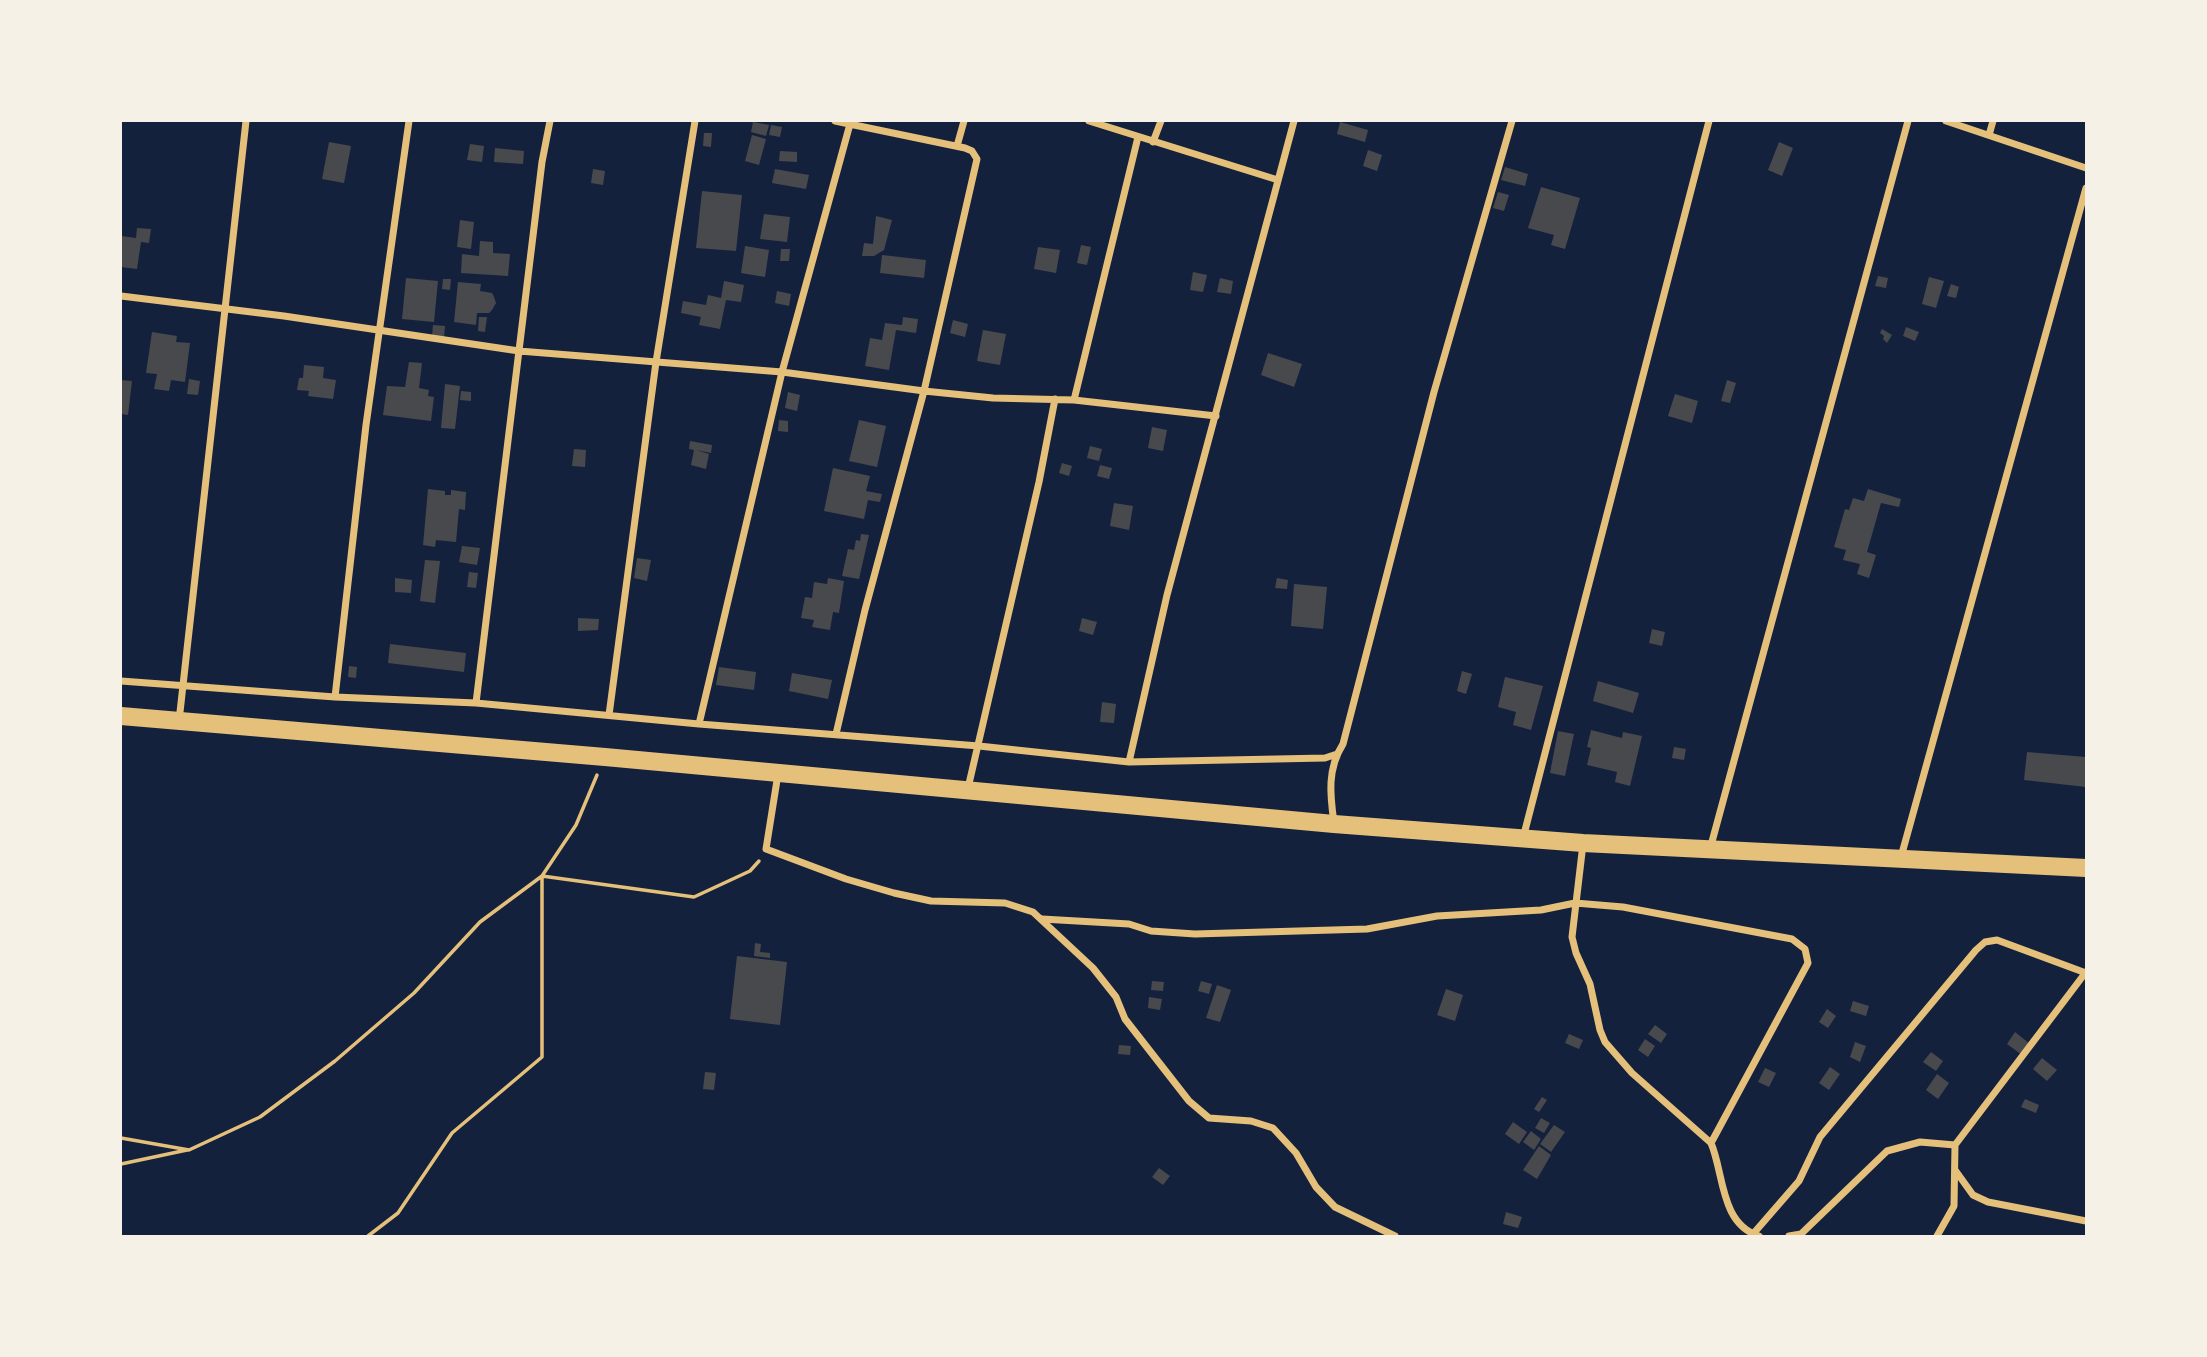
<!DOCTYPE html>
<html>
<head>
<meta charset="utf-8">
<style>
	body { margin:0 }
	#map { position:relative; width:2207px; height:1357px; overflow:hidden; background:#14213d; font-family:Mulish,sans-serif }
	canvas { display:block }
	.frame { position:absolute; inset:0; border:122px solid #f6f1e7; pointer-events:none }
</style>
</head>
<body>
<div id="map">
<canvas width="2207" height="1357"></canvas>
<div class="frame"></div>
</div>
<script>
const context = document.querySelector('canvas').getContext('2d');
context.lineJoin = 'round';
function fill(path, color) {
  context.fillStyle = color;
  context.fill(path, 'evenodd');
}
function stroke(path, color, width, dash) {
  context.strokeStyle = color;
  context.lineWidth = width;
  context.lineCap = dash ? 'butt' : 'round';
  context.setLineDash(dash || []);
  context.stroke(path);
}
fill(new Path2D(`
	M 753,122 L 769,125 L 766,136 L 751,132 Z
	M 1340,122 L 1368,130 L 1365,142 L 1337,134 Z
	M 771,125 L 782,127 L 780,137 L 769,135 Z
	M 704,133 L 712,133 L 711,147 L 703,146 Z
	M 752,135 L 766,139 L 759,165 L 745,161 Z
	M 329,142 L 351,146 L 344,183 L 322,179 Z
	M 1779,142 L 1793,148 L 1782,176 L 1768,170 Z
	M 470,144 L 484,146 L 482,162 L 467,160 Z
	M 495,148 L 524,151 L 523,164 L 494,162 Z
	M 1368,150 L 1382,155 L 1377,171 L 1363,166 Z
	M 780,151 L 797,152 L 797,162 L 779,161 Z
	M 1505,167 L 1528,174 L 1525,186 L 1501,180 Z
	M 593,169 L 605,171 L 603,185 L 591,183 Z
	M 775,169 L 809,175 L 806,189 L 772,183 Z
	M 1541,187 L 1580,198 L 1565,249 L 1551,245 L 1554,235 L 1528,228 Z
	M 702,191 L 742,195 L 736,251 L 696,248 Z
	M 1498,192 L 1509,195 L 1504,211 L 1493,208 Z
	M 764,214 L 790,217 L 787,242 L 760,239 Z
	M 876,216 L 892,220 L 884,250 L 874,256 L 862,256 L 864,243 L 873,244 Z
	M 460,220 L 474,222 L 471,249 L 457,247 Z
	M 137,228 L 151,229 L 149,243 L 141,242 L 137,269 L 121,267 L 121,236 L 136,238 Z
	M 480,241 L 493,242 L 493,253 L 510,254 L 508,276 L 461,273 L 462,254 L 479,256 Z
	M 1081,245 L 1091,247 L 1087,265 L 1077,263 Z
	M 745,246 L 769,250 L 765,277 L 741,273 Z
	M 1038,247 L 1060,250 L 1056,273 L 1034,269 Z
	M 781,249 L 790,249 L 789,261 L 780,261 Z
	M 882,255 L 926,260 L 924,278 L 880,273 Z
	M 1193,272 L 1207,275 L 1203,292 L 1190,290 Z
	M 1878,276 L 1888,278 L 1886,288 L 1875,286 Z
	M 1929,277 L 1944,281 L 1936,308 L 1922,304 Z
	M 406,278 L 438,281 L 434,322 L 402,319 Z
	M 1220,278 L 1233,281 L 1231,294 L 1217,292 Z
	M 443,279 L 451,279 L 450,290 L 442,289 Z
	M 724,281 L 744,285 L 741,302 L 726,300 L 720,329 L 699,325 L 701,317 L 681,313 L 683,301 L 706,305 L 708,295 L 721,298 Z
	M 458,282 L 481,284 L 480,291 L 492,293 L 494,297 L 496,303 L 492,310 L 489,313 L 477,313 L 476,325 L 454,322 Z
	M 1951,284 L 1959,287 L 1956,298 L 1947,296 Z
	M 777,291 L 791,294 L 789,306 L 775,303 Z
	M 479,317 L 487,317 L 485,332 L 478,331 Z
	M 903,317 L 918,319 L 916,333 L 896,330 L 889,370 L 865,366 L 870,338 L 882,340 L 885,323 L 902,325 Z
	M 953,320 L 968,324 L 965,337 L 950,333 Z
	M 433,325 L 445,326 L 444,338 L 432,337 Z
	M 1906,327 L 1919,332 L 1915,341 L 1903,336 Z
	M 1882,329 L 1892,335 L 1887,343 L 1883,339 L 1884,336 L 1880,333 Z
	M 983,330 L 1006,334 L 1000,365 L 977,361 Z
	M 152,332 L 177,336 L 176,342 L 190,343 L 185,382 L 171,380 L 169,391 L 154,389 L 157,374 L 146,373 Z
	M 1268,353 L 1302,364 L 1294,387 L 1261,375 Z
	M 409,362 L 422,363 L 419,388 L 429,390 L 428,396 L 434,397 L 431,421 L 383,415 L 387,386 L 405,387 Z
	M 304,365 L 324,367 L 323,378 L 336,380 L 333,399 L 308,396 L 309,391 L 297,390 L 299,378 L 303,378 Z
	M 189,379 L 200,381 L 198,395 L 187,394 Z
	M 121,380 L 132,381 L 128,415 L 121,414 Z
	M 1727,380 L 1736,383 L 1730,403 L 1721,401 Z
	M 445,384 L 460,386 L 455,429 L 441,428 Z
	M 461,391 L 471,392 L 471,401 L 460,400 Z
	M 788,392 L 800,395 L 797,411 L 785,408 Z
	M 1675,394 L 1698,401 L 1692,423 L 1668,416 Z
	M 779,420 L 788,421 L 788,432 L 778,431 Z
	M 859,420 L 886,426 L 877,467 L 849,461 Z
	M 1152,427 L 1167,430 L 1163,451 L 1148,448 Z
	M 690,441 L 712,445 L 711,453 L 696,450 L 709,454 L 706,469 L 691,465 L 694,450 L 689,449 Z
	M 1090,446 L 1102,449 L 1099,461 L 1087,458 Z
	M 574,449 L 586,450 L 585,467 L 572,466 Z
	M 1062,463 L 1072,466 L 1069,476 L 1059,473 Z
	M 1100,465 L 1112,468 L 1109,479 L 1097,476 Z
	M 833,468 L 870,476 L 866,491 L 882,494 L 880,502 L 868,500 L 864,519 L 824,511 Z
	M 428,489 L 445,491 L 445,495 L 451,495 L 451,490 L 466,492 L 465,510 L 459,509 L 456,542 L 436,540 L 435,547 L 423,545 Z
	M 1868,489 L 1901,499 L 1899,507 L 1881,503 L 1867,552 L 1876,555 L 1869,578 L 1857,574 L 1860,564 L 1843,560 L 1846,550 L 1834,547 L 1845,509 L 1849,510 L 1853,498 L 1864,501 Z
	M 1114,503 L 1133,506 L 1129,530 L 1110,526 Z
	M 861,534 L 869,535 L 859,579 L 842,576 L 848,549 L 854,550 L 856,540 L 860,541 Z
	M 462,546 L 480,548 L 477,565 L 459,562 Z
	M 637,558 L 651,560 L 647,581 L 634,578 Z
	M 425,560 L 440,561 L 435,603 L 420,601 Z
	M 469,572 L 478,573 L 476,588 L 467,587 Z
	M 395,578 L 412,580 L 411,593 L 395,592 Z
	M 828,578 L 844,581 L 839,613 L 833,612 L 830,630 L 812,627 L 814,620 L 801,618 L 805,597 L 812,598 L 814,582 L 827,584 Z
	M 1277,578 L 1288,580 L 1287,589 L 1275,588 Z
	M 1294,584 L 1327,587 L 1323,629 L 1291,626 Z
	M 578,618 L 599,619 L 598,630 L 578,631 Z
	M 1082,618 L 1097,622 L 1093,635 L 1079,631 Z
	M 1652,629 L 1665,632 L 1662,646 L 1649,643 Z
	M 390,644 L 466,653 L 464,672 L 388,663 Z
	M 349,666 L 357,667 L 356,678 L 348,677 Z
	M 719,667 L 756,672 L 754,690 L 716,685 Z
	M 1462,671 L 1472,674 L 1466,694 L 1457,691 Z
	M 792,673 L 832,680 L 828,699 L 789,691 Z
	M 1505,677 L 1543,686 L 1531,730 L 1513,725 L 1516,712 L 1498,707 Z
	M 1598,681 L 1639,693 L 1633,713 L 1593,701 Z
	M 1102,702 L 1116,704 L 1114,723 L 1100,722 Z
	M 1591,730 L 1622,738 L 1623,732 L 1642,736 L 1630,786 L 1615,782 L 1617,772 L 1587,765 L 1591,748 L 1587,747 Z
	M 1558,731 L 1574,734 L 1565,776 L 1550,773 Z
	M 1674,747 L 1686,749 L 1684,760 L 1672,758 Z
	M 2027,752 L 2086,757 L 2086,787 L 2024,780 Z
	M 755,943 L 761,944 L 760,952 L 770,953 L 770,958 L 754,956 Z
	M 737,956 L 787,962 L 780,1025 L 730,1019 Z
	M 1152,981 L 1164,982 L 1163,991 L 1151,990 Z
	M 1201,981 L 1212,984 L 1209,994 L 1198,991 Z
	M 1217,985 L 1231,990 L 1220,1022 L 1206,1018 Z
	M 1446,989 L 1463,995 L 1455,1021 L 1437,1015 Z
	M 1149,997 L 1162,999 L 1160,1010 L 1148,1008 Z
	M 1853,1001 L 1869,1006 L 1866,1016 L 1850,1011 Z
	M 1827,1009 L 1836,1016 L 1828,1028 L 1819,1022 Z
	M 1655,1025 L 1667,1034 L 1661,1043 L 1648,1034 Z
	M 2015,1032 L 2030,1044 L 2022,1055 L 2007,1044 Z
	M 1569,1034 L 1583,1040 L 1579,1049 L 1565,1043 Z
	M 1645,1039 L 1655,1046 L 1648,1057 L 1638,1050 Z
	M 1855,1042 L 1866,1046 L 1860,1062 L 1850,1057 Z
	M 1119,1045 L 1131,1046 L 1130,1055 L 1118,1054 Z
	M 1931,1052 L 1943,1061 L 1936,1071 L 1923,1062 Z
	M 2042,1058 L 2057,1070 L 2047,1081 L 2033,1069 Z
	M 1830,1067 L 1840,1074 L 1829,1090 L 1819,1083 Z
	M 1765,1068 L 1776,1073 L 1769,1087 L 1758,1082 Z
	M 705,1072 L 716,1073 L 714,1090 L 703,1089 Z
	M 1937,1074 L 1949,1083 L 1938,1099 L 1926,1090 Z
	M 1542,1097 L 1547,1100 L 1539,1112 L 1534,1109 Z
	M 2025,1099 L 2039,1105 L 2036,1113 L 2021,1107 Z
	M 1541,1118 L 1550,1123 L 1544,1133 L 1535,1128 Z
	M 1513,1122 L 1527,1132 L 1519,1144 L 1505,1134 Z
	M 1554,1125 L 1565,1132 L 1551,1152 L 1540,1144 Z
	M 1531,1131 L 1541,1139 L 1534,1150 L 1523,1142 Z
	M 1539,1146 L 1551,1155 L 1537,1179 L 1523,1170 Z
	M 1159,1168 L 1170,1176 L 1163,1185 L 1152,1177 Z
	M 1506,1212 L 1522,1217 L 1518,1228 L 1503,1224 Z`), '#48494c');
stroke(new Path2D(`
	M 121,1138 L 189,1150 L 260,1117 L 335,1061 L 414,993 L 480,922 L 542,876 L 576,825 L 597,775
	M 121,1164 L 187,1150
	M 368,1236 L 398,1213 L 452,1133 L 542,1057 L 542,876 L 694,897 L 750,871 L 759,861`), '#e5c07b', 3.5);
stroke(new Path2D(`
	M 835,121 L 965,148 L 972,151 L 977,159 L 924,391 L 865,610 L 836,734
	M 1089,121 L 1278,180
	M 1946,121 L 2086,168
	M 1989,135 L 1993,121
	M 1153,142 L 1161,121
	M 957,146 L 964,121
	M 121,296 L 284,316 L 519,351 L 782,372 L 924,391 L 993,398 L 1074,400 L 1216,416
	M 1074,400 L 1138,137
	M 121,681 L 335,697 L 476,703 L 699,724 L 979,746 L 1129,762 L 1325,758 L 1337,754
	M 335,697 L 366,425 L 409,121
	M 476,703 L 542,162 L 550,121
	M 609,715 L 656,362 L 695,121
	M 179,721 L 246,121
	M 699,724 L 782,372 L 850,124
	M 1129,762 L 1167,595 L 1294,121
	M 778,774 L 766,849 L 846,879 L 894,893 L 931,901 L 1005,903 L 1033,912 L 1093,968 L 1116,997 L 1125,1019 L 1189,1101 L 1209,1118 L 1251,1121 L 1273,1128 L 1296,1153 L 1316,1187 L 1335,1207 L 1395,1236
	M 968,788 L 1039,482 L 1055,399
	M 1334,823 C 1330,795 1327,769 1343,744 L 1434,392 L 1512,121
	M 1523,838 L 1709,121
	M 1583,844 L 1572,937 L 1576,953 L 1590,984 L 1600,1030 L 1605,1042 L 1632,1073 L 1711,1143 C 1724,1173 1720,1224 1759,1236
	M 1710,849 L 1908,121
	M 1901,857 L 2086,188
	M 1042,919 L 1129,924 L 1151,931 L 1195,934 L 1367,929 L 1437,916 L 1541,910 L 1575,903 L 1623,907 L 1792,939 L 1805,949 L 1808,963 L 1711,1143
	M 1955,1170 L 1973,1195 L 1988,1202 L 2086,1221
	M 1753,1234 L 1799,1181 L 1820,1137 L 1976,950 L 1985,942 L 1997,940 L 2086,973
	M 1789,1236 L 1801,1234 L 1887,1151 L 1920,1142 L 1955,1145 L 2086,972
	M 1937,1236 L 1954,1206 L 1955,1145`), '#e5c07b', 7);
stroke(new Path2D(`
	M 121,716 L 605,757 L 1334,824 L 1583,843 L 2086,868`), '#e5c07b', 18);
</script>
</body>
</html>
